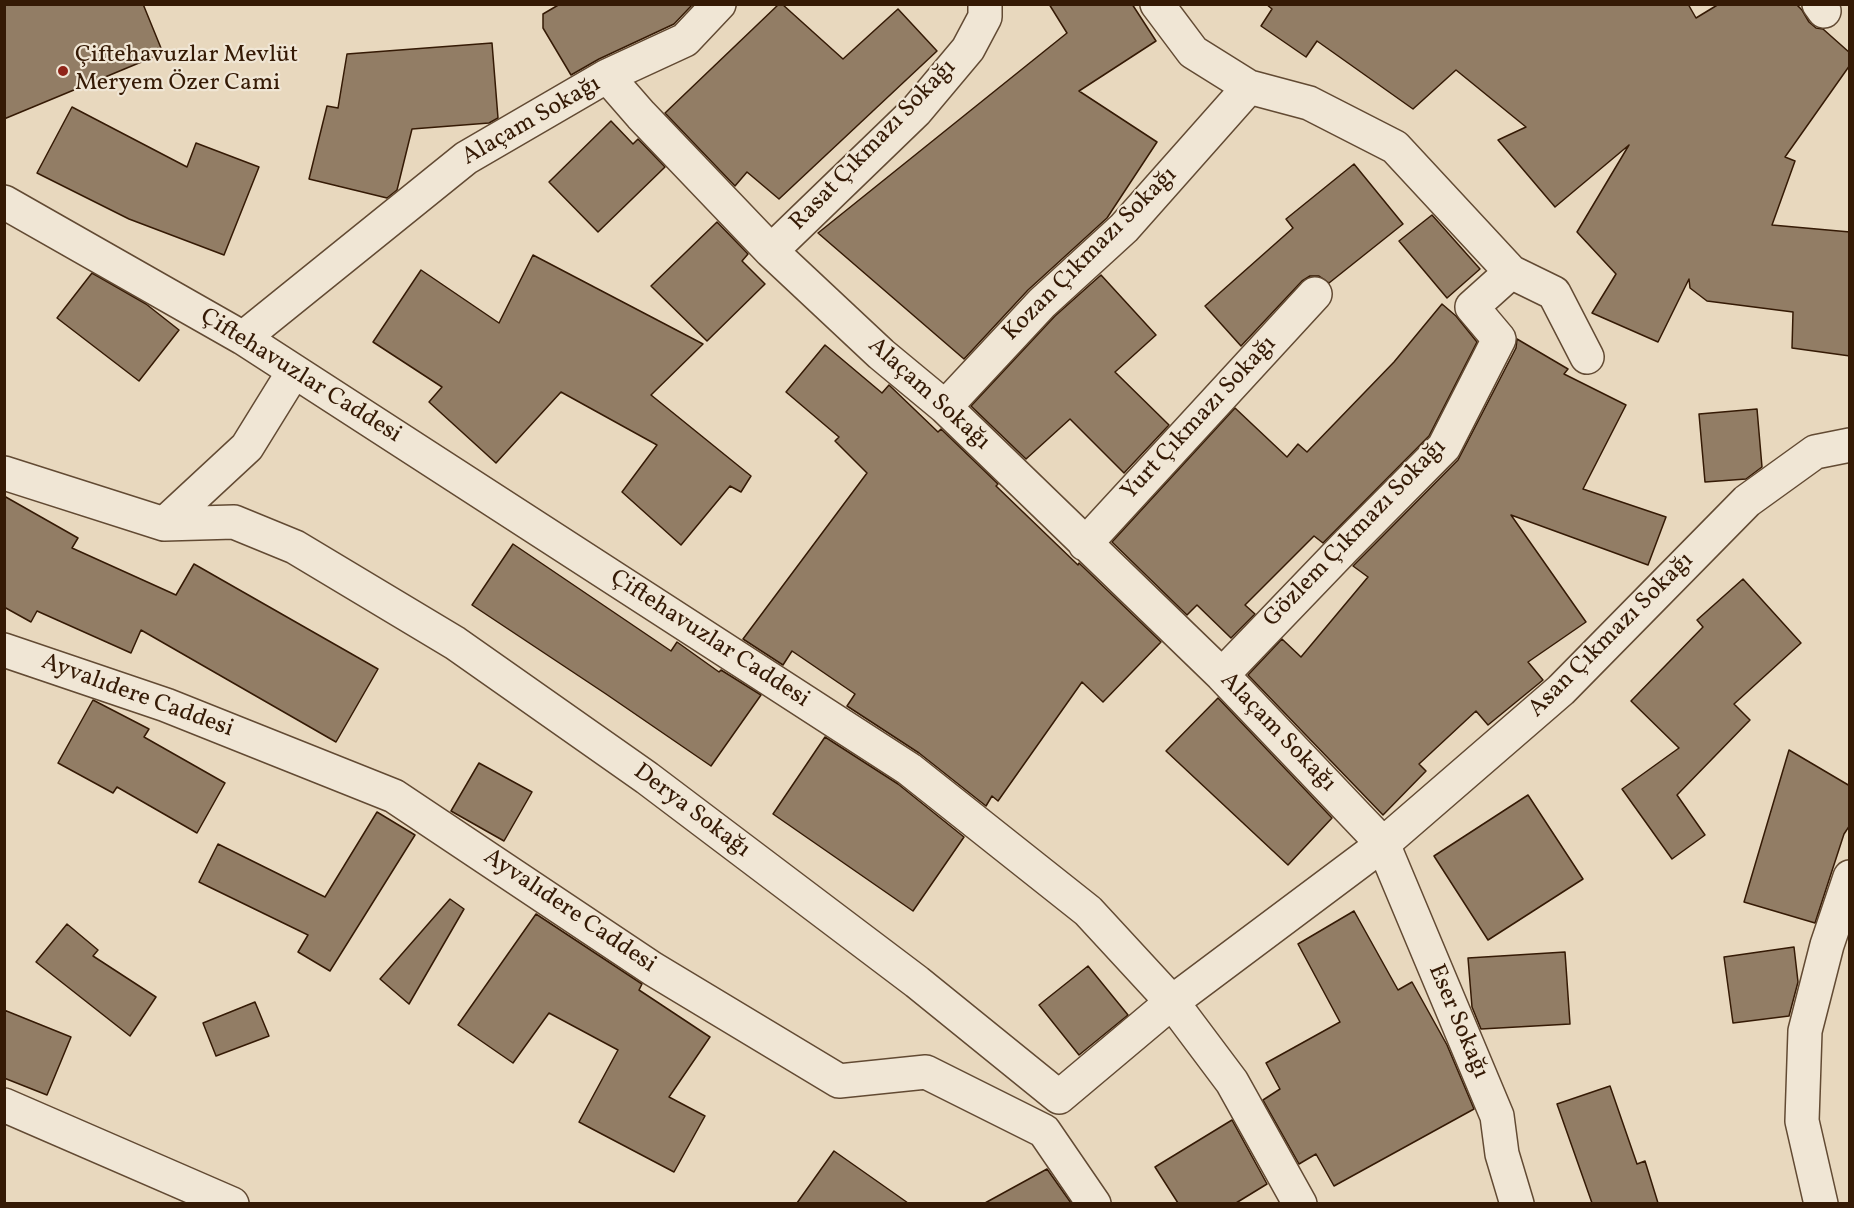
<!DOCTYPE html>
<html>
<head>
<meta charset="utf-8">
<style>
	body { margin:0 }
	#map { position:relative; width:1854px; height:1208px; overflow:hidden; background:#e8d8be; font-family:Vollkorn,serif }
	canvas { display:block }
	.frame { position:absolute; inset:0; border:6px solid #351a05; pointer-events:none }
</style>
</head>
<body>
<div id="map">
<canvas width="1854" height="1208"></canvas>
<div class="frame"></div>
</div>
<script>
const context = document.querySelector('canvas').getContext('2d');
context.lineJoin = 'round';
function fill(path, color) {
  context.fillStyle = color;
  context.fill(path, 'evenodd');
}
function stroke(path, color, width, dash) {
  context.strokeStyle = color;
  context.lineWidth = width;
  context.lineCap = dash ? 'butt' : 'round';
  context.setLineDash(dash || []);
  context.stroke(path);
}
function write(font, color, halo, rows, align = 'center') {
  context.font = font + ' Vollkorn,serif';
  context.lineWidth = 4.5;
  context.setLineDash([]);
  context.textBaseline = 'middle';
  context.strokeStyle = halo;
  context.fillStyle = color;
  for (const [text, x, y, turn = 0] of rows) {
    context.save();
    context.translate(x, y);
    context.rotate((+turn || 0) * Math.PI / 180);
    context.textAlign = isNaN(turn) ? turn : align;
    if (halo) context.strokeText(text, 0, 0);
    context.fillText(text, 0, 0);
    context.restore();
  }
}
const building = new Path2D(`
	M 4,4 L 143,4 L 163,53 L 4,119 Z
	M 560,4 L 693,4 L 674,24 L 599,59 L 571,75 L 543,28 L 543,14 Z
	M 779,4 L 782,4 L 843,59 L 898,9 L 937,51 L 779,199 L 747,172 L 735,186 L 665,113 Z
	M 1049,4 L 1132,4 L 1156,41 L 1079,91 L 1157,142 L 1107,218 L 1028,290 L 964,359 L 818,233 L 1067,33 Z
	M 1266,4 L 1688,4 L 1696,18 L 1719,4 L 1796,4 L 1802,10 L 1809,22 L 1816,28 L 1823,29 L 1850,53 L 1850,65 L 1785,157 L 1795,161 L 1772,225 L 1850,232 L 1850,356 L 1792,348 L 1793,312 L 1707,301 L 1690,288 L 1689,279 L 1658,342 L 1592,313 L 1616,274 L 1577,232 L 1629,145 L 1555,207 L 1498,140 L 1526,127 L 1456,70 L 1413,109 L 1317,41 L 1306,57 L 1261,26 L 1272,9 Z
	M 492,43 L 498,118 L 489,123 L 412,129 L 397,190 L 387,198 L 309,179 L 327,106 L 338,108 L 347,54 Z
	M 72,107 L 187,167 L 196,143 L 259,167 L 224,255 L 129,219 L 37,173 Z
	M 611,121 L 633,144 L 638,139 L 665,167 L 598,232 L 549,182 Z
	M 1354,164 L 1403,224 L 1329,283 L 1319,276 L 1310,276 L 1302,281 L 1241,346 L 1205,306 L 1293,228 L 1286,219 Z
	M 1432,215 L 1480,269 L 1447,298 L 1399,241 Z
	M 717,222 L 748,254 L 742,261 L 765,284 L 707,341 L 651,286 Z
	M 533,255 L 703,344 L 651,395 L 751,476 L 741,492 L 730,486 L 681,545 L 622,492 L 657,445 L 561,392 L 496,463 L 429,402 L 442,387 L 373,342 L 421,270 L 499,323 Z
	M 92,273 L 146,304 L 179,330 L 139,381 L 57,318 Z
	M 1101,275 L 1156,335 L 1115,372 L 1169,425 L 1124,473 L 1070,419 L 1026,459 L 971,406 L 1055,316 Z
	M 1442,304 L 1456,316 L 1477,342 L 1429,436 L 1323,543 L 1314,536 L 1245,605 L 1255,614 L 1231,638 L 1197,605 L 1187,615 L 1112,542 L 1235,408 L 1287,457 L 1298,444 L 1307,452 L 1394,362 Z
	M 1517,339 L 1568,369 L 1564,374 L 1626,405 L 1583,489 L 1666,517 L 1648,565 L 1511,515 L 1586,622 L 1528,662 L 1543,680 L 1488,725 L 1476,711 L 1419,764 L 1426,771 L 1383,815 L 1248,675 L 1282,639 L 1301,657 L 1368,577 L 1353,566 L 1458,460 L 1516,348 Z
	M 825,345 L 882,393 L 889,385 L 938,432 L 941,429 L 998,484 L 996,486 L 1078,565 L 1079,563 L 1161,642 L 1103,702 L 1082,682 L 998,801 L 992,796 L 986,806 L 919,753 L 847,706 L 855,694 L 792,651 L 783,665 L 743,639 L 867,473 L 835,441 L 839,437 L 786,392 Z
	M 1757,409 L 1762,467 L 1746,479 L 1705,482 L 1699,414 Z
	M 4,496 L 78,538 L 72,548 L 176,595 L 194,564 L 378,669 L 336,742 L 141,630 L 131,653 L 37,611 L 31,622 L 4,607 Z
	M 513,544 L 671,651 L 677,642 L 719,672 L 721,670 L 761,695 L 711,766 L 606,694 L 472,605 Z
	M 1743,579 L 1801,643 L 1734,704 L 1750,720 L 1677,795 L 1705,835 L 1672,859 L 1622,789 L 1679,748 L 1631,701 L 1703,627 L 1697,620 Z
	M 1218,698 L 1332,818 L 1288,865 L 1166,751 Z
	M 93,700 L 149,729 L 144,737 L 225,783 L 197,833 L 117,787 L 113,793 L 58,763 Z
	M 825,737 L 898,784 L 964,837 L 913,911 L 773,814 Z
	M 1789,750 L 1850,786 L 1850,825 L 1844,834 L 1815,923 L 1744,902 Z
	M 479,763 L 532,792 L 504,841 L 451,811 Z
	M 1528,795 L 1583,879 L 1488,940 L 1434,856 Z
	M 377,812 L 415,835 L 330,971 L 298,952 L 308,935 L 199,882 L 218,844 L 325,897 Z
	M 450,899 L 464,909 L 409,1004 L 380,979 Z
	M 1354,911 L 1398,990 L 1412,982 L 1447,1045 L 1474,1109 L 1334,1186 L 1316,1154 L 1299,1164 L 1263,1100 L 1280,1089 L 1266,1063 L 1340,1022 L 1298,944 Z
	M 536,914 L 642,984 L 639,990 L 710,1037 L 669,1097 L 705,1116 L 674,1172 L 579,1122 L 618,1050 L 549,1013 L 513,1063 L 458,1025 Z
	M 67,924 L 98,950 L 93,956 L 156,997 L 130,1036 L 36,962 Z
	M 1794,947 L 1798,982 L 1789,1016 L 1733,1023 L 1724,957 Z
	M 1565,952 L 1570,1024 L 1481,1029 L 1472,1007 L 1468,958 Z
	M 1088,966 L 1128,1015 L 1079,1055 L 1039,1005 Z
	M 255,1002 L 269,1036 L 216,1056 L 203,1023 Z
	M 4,1010 L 71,1037 L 47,1095 L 4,1078 Z
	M 1610,1086 L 1637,1164 L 1645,1161 L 1658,1203 L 1592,1203 L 1557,1104 Z
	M 1232,1120 L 1267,1184 L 1236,1203 L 1178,1203 L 1155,1167 Z
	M 834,1151 L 908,1203 L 797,1203 Z
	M 1047,1169 L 1071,1203 L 985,1203 Z`);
fill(building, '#927d65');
stroke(building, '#351a05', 1.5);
const minor = new Path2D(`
	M 1157,4 L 1193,52 L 1249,87 L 1309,103 L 1395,147 L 1511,272 L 1554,293 L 1587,357
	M 1819,4 L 1824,11
	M 607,76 L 685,40 L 719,4
	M 4,202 L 243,338 L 909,769 L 1088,911 L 1172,1002 L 1232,1082 L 1300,1204
	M 771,251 L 916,111 L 968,49 L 985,17 L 985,4
	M 945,407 L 1042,303 L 1124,228 L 1249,87
	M 4,473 L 164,524 L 234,522 L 295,547 L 455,643 L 647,778 L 917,982 L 1059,1097 L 1172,1002 L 1383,844 L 1222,675 L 945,407 L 881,354 L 771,251 L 641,115 L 607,76 L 466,158 L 243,338
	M 164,524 L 247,447 L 294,371
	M 1085,544 L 1315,294
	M 4,650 L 166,705 L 394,796 L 653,969 L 839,1081 L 926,1072 L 1044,1131 L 1094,1204
	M 1222,675 L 1344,548 L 1444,447 L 1499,339 L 1472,307 L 1511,272
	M 4,1105 L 232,1204
	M 1517,1204 L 1502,1154 L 1497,1116 L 1383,844 L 1561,690 L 1747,501 L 1815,452 L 1850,445
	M 1821,1204 L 1802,1121 L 1805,1031 L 1827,945 L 1850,877`);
stroke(minor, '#624a33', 36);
stroke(minor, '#f0e6d5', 33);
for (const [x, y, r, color] of [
	[63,71,6,"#8f2418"]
]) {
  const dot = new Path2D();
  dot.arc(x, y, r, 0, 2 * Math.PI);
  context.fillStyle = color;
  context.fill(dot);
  stroke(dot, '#f0e6d5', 2);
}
write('24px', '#351a05', '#f0e6d5', [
	["Çiftehavuzlar Mevlüt",75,57],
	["Meryem Özer Cami",75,85]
], 'left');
write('24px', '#351a05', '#f0e6d5', [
	["Alaçam Sokağı",532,122,-30],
	["Rasat Çıkmazı Sokağı",874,146,-46],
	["Kozan Çıkmazı Sokağı",1091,255,-45],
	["Çiftehavuzlar Caddesi",300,377,32],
	["Alaçam Sokağı",928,395,42],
	["Yurt Çıkmazı Sokağı",1200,419,-47],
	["Gözlem Çıkmazı Sokağı",1356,534,-46],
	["Asan Çıkmazı Sokağı",1612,636,-45],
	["Çiftehavuzlar Caddesi",709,640,33],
	["Ayvalıdere Caddesi",137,697,20],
	["Alaçam Sokağı",1277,733,46],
	["Derya Sokağı",691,812,37],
	["Ayvalıdere Caddesi",569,912,34],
	["Eser Sokağı",1457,1022,67]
]);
</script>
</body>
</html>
